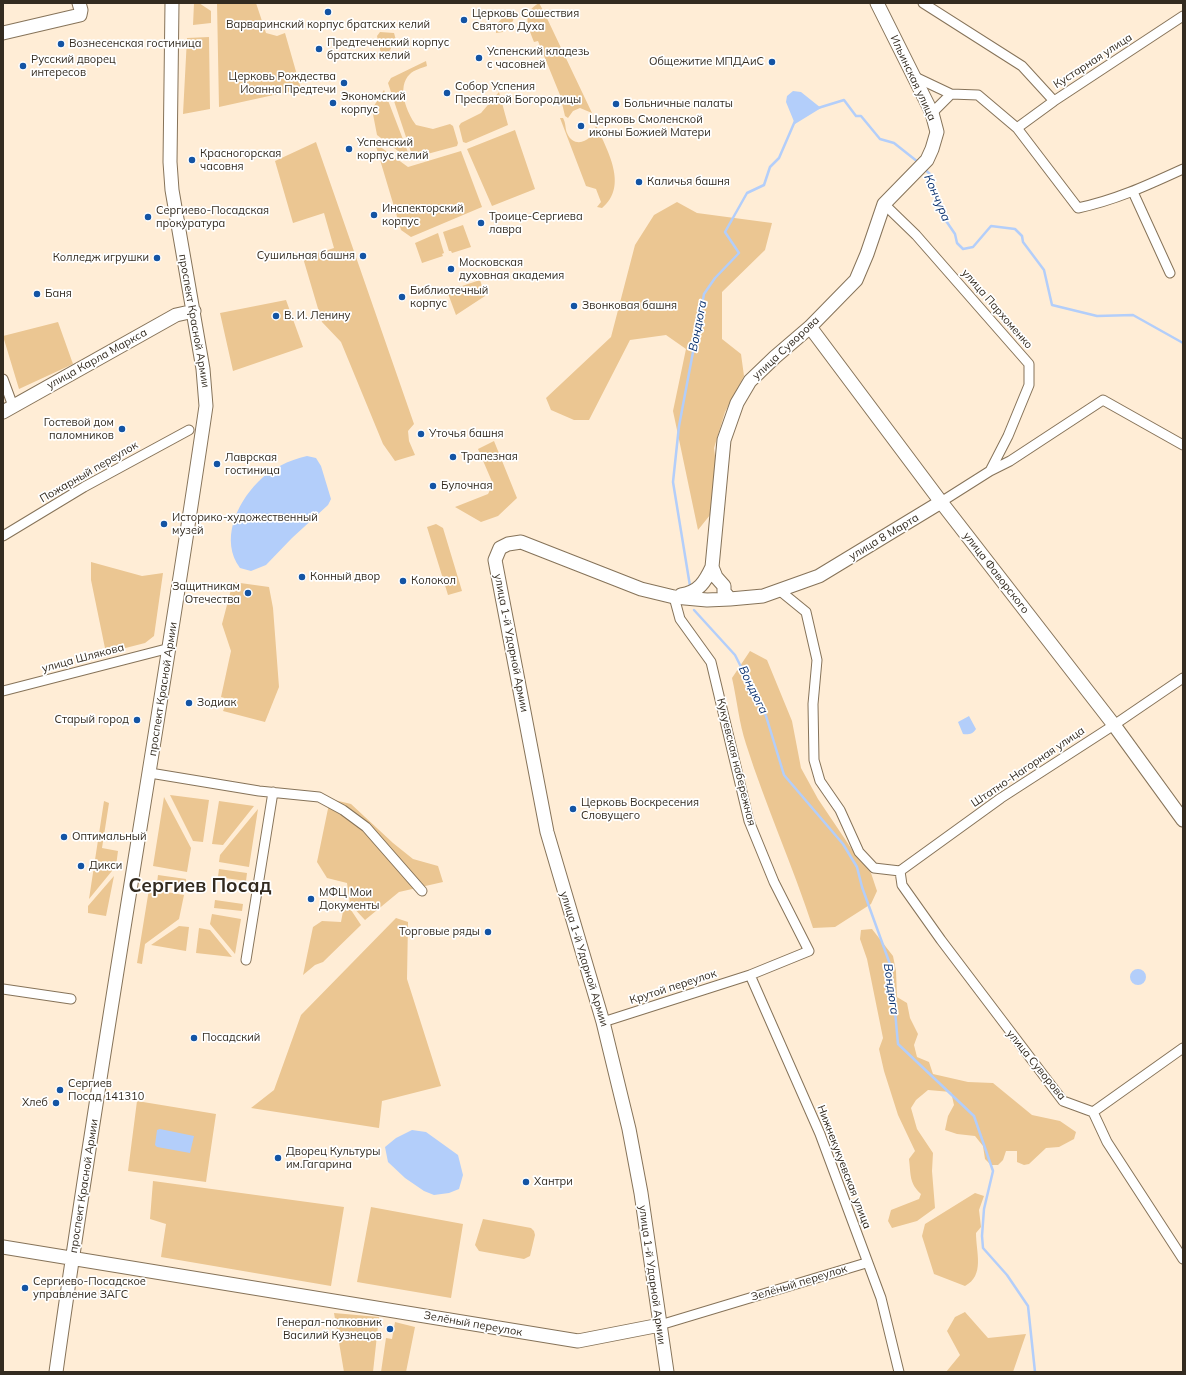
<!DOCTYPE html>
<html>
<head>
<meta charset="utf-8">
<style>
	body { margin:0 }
	#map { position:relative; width:1186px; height:1375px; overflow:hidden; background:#ffedd6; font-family:Mulish,sans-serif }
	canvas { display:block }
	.frame { position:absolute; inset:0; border:4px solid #332b20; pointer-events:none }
</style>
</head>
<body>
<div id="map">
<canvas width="1186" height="1375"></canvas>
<div class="frame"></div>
</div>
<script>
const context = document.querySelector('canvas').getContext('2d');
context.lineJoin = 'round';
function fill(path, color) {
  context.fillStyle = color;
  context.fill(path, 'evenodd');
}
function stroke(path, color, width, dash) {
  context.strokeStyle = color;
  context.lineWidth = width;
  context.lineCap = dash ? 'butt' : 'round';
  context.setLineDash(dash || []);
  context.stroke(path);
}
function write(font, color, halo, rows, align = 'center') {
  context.font = font + ' Mulish,sans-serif';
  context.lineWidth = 3.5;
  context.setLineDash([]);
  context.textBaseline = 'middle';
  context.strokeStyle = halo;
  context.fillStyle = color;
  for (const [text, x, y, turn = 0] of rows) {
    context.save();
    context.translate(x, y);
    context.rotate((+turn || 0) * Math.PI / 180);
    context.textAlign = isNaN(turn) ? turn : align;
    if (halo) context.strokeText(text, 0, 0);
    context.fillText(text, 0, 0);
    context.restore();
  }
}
fill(new Path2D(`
	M 194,3 L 199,3 L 211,11 L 211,23 L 193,25 Z
	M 217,3 L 256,3 L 266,33 L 277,36 L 285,33 L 301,89 L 219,107 Z
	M 539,3 L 544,12 L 592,113 L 580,108 L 573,111 L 568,118 L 565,116 L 560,95 L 538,41 L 534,42 C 528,26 521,13 539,3 Z
	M 511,13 L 514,16 L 513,21 L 503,32 L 496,33 L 496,25 L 506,14 Z
	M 380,32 L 394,33 L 396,40 L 387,55 L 382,58 L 377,36 Z
	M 209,37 L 210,109 L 183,114 L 187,38 Z
	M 426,61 L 427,66 C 422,68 414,70 410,74 C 396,87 407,113 416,125 L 433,129 L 450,124 L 453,126 L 458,143 L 457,146 L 416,157 L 412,155 L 388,83 L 391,78 Z
	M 384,90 L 409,155 L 402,154 L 377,135 L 372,109 Z
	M 499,92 L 508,125 L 466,143 L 463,142 L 459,126 L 461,123 L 481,113 Z
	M 560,118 L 563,118 C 566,123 565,128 567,133 C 574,150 594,141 596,125 C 607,150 629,186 602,208 L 597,207 L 601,202 L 596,189 L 586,186 Z
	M 515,130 L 535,189 L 492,206 L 467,149 Z
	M 316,142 L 414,424 L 408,431 L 409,441 L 415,455 L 395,461 L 383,444 L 341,342 L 322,322 L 303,258 L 334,248 L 324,213 L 293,223 L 275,161 Z
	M 375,143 L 408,167 L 461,151 L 482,207 L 411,237 L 401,230 Z
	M 677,202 L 697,213 L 772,223 L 765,250 L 722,292 L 722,339 L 741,354 L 744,376 L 725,412 L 714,448 L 716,464 L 717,487 L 710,515 L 698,530 L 673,411 L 686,349 L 666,335 L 630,340 L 589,420 L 574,420 L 551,410 L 546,398 L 611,337 L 635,245 L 654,215 Z
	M 463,225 L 471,247 L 452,253 L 451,251 L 449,251 L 443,232 Z
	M 438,233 L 444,253 L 442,254 L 443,256 L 422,263 L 415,243 Z
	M 480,280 L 485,296 L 456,315 L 447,291 Z
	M 286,300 L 303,347 L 233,371 L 220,313 Z
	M 58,322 L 73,364 L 19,389 L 3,336 Z
	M 494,441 L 517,498 L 498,516 L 481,522 L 455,507 L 488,494 L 493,484 L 478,449 Z
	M 436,524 L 443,528 L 462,591 L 448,595 L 427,527 Z
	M 91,562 L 142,576 L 163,573 L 154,636 L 145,643 L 106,653 L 91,580 Z
	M 233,582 L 269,587 L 273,608 L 279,687 L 265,722 L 223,711 L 228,699 L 221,697 L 231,651 L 222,624 Z
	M 750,651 L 767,660 L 792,721 L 801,768 L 818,799 L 855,854 L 871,873 L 877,891 L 871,904 L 835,927 L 813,928 C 793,866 766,807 746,744 C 739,723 737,700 732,678 Z
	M 170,795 L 209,800 L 203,842 L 193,841 Z
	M 164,797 L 191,848 L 187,872 L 153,866 Z
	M 330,799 L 351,804 L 393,843 L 413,859 L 438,866 L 443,882 L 399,892 L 365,920 L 350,904 L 347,883 L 327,878 L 317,862 Z
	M 104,801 L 109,803 L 102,848 L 118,851 L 116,866 L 89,899 Z
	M 219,801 L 254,806 L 223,845 L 212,844 Z
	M 258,809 L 249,867 L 219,862 L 220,855 Z
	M 219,869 L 247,873 L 246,881 L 218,877 Z
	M 158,875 L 186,879 L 185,886 L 157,883 Z
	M 114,876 L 106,916 L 88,913 L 88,906 Z
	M 149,889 L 184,895 L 179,919 L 145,944 L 142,964 L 137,963 Z
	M 215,900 L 243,904 L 242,911 L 214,908 Z
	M 345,901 L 361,925 L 323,962 L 315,965 L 303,975 L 313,927 L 322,921 L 341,922 Z
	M 212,914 L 241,919 L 235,954 L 210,924 Z
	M 396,918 L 408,922 L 407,979 L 441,1086 L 382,1101 L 379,1128 L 251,1108 L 274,1090 L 301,1015 Z
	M 179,926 L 189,927 L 186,951 L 151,945 Z
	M 199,928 L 210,930 L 232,957 L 196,953 Z
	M 872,929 L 893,956 L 896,971 L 897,997 L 907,1003 L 910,1018 L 918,1034 L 914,1045 L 917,1057 L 929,1062 L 933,1074 L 968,1082 L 993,1083 L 1032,1115 L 1060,1121 L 1076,1132 L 1074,1139 L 1059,1147 L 1046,1148 L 1029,1164 L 1024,1165 L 1017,1162 L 1017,1151 L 1006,1151 L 1003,1160 L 998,1165 L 991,1165 L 985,1159 L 983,1146 L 975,1136 L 957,1134 L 945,1130 L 948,1116 L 954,1105 L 951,1092 L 928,1090 L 916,1100 L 911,1108 L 917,1129 L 933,1153 L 932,1171 L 935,1208 L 917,1221 L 892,1228 L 888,1221 L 891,1210 L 919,1199 L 921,1194 C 909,1183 911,1175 909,1159 L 915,1151 L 898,1115 L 884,1071 L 879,1049 L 883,1038 L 867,959 L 860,939 L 861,930 Z
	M 137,1101 L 216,1114 L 206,1182 L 128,1171 Z
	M 153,1181 L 344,1207 L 331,1286 L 161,1257 L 166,1224 L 150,1219 Z
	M 975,1193 L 984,1196 L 979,1210 L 981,1227 L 976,1233 C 976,1253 985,1275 965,1286 L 934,1274 L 922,1236 L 925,1224 Z
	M 371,1207 L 463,1224 L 451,1298 L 357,1282 Z
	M 483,1219 L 531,1228 L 534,1231 L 535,1235 L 530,1256 L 524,1259 L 479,1251 L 475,1245 Z
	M 965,1312 L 988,1338 L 1026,1334 L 1013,1372 L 946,1372 L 960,1355 L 947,1331 L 955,1317 Z
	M 334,1313 L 379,1317 L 373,1372 L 344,1372 Z
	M 395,1322 L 415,1327 L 406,1372 L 381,1372 L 386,1338 L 392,1339 Z`), '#ebc692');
fill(new Path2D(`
	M 793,91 L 801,92 L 821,108 L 795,124 L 786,102 L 787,96 Z
	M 307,456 L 316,458 L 321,466 L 331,499 L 328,505 L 292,538 L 266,565 L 251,571 L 240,568 C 220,541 236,504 258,482 C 270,469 289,460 307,456 Z
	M 969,716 L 976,729 C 973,734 968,735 963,734 L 958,722 Z
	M1130 977a8 8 0 1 1 16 0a8 8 0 1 1-16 0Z
	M 160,1129 L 194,1136 L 190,1153 L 157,1147 L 155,1145 L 157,1130 Z
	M 412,1130 L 426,1132 L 458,1155 L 463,1175 L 459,1189 L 449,1193 L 434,1195 L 424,1191 L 405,1178 L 388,1162 L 385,1147 L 396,1138 Z`), '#b3cefa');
stroke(new Path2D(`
	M 818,108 L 844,100 L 856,116 L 861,116 L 880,139 L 894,143 L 918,162
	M 924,169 L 930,174 L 940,212 L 955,234 L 957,243 L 963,249 L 973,247 L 991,226 L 1015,229 L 1022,236 L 1023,242 L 1044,270 L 1052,305 L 1097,316 L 1133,315 L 1183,343
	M 690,586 L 673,482 L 679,426 L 704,294 L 715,278 L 739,253 L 725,232 L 747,193 L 764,185 L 770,167 L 779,158 L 795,121
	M 694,610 L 735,655 L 766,716 L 784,775 L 843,844 L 857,867 L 862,887 L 891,967 L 898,1044 L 974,1116 L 993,1171 L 984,1209 L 982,1236 L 983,1248 L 1007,1275 L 1028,1306 L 1035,1372`), '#b3cefa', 2.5);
const street = new Path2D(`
	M 923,3 L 1022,66 L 1054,101
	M 913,76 L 951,94 L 978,95 L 1017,128 L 1078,208 C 1116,200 1148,185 1183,169
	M 932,113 L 951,94
	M 1017,128 L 1054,101 L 1183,16
	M 1133,192 L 1170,273
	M 884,204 L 916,235 L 1029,364 L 1029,385 L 1008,436 L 990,471
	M 3,379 L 13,406
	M 941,502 L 990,471 L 1010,461 L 1103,400 L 1183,445
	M 3,536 L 84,487 L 189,430
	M 779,590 L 806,612 L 817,660 L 813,704 L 814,760 L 820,781 L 840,810 L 859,852 L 874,868 L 900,871
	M 1183,678 L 1114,725 L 1001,798 L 900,871 L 902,885 L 941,940 L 1063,1101 L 1093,1112 L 1107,1142 L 1183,1259
	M 3,691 L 170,648
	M 150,773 L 259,791 L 319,797 L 343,810 L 366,827 L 422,891
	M 246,960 L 273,792
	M 750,975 L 820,1134 L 881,1298 L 899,1372
	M 3,989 L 71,999
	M 603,1022 L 750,975 L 809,951 L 774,882 L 749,821 L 711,662 L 680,619 L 674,597
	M 1093,1112 L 1183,1048
	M 660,1325 L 866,1263`);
const secondary = new Path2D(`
	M 3,33 L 80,15 L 81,10 L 79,3
	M 810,327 L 941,502 L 1114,725 L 1183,820
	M 3,412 L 176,315 L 194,311
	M 712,567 L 716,577 L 724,586 L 724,592 L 730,599
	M 681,595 C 699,592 705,582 712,567 L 724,440 L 737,403 L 750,381 L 775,357 L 810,327 L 856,280 L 867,254 L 884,204 L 927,160 L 932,149 L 937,132 L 932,113 L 877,3
	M 3,1247 L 578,1341 L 660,1325
	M 56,1372 C 101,1049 159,728 206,406 L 203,369 L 172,190 L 170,162 L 172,3
	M 667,1372 L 641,1193 L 629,1129 L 603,1022 L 547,832 L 495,560 L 500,548 L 508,544 L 521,542 L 641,589 L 674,597 L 707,600 L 730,599 L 763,596 L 819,576 L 941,502`);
stroke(street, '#867359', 11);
stroke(secondary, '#867359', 15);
stroke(street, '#fff', 9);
stroke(secondary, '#fff', 13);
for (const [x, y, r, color] of [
	[328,12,4,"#1354a4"],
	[464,20,4,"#1354a4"],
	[61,44,4,"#1354a4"],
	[319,49,4,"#1354a4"],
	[479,58,4,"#1354a4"],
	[772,62,4,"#1354a4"],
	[23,66,4,"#1354a4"],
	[344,83,4,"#1354a4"],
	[447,93,4,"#1354a4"],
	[333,103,4,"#1354a4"],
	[616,104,4,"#1354a4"],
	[581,126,4,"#1354a4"],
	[349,149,4,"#1354a4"],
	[192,160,4,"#1354a4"],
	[639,182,4,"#1354a4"],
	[374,215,4,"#1354a4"],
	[148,217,4,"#1354a4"],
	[481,223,4,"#1354a4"],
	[363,256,4,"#1354a4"],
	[157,258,4,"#1354a4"],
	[451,269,4,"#1354a4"],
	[37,294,4,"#1354a4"],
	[402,297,4,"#1354a4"],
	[574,306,4,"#1354a4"],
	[276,316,4,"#1354a4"],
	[122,429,4,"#1354a4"],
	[421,434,4,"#1354a4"],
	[453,457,4,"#1354a4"],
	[217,464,4,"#1354a4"],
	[433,486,4,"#1354a4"],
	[164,524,4,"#1354a4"],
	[302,577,4,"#1354a4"],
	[403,581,4,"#1354a4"],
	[248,593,4,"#1354a4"],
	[189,703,4,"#1354a4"],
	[137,720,4,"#1354a4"],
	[573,809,4,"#1354a4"],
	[64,837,4,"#1354a4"],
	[81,866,4,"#1354a4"],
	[311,899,4,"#1354a4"],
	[488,932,4,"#1354a4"],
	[194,1038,4,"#1354a4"],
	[60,1090,4,"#1354a4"],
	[56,1103,4,"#1354a4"],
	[278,1158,4,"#1354a4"],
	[526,1182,4,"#1354a4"],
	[25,1288,4,"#1354a4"],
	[390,1329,4,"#1354a4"]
]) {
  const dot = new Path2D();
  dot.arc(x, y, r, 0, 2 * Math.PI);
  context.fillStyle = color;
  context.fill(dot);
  stroke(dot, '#fff', 1.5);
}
write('11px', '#332b20', '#fff', [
	["Церковь Сошествия",472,14],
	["Святого Духа",472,27],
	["Варваринский корпус братских келий",328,25,"center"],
	["Предтеченский корпус",327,43],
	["братских келий",327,56],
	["Вознесенская гостиница",69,44],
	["Успенский кладезь",487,52],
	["с часовней",487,65],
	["Русский дворец",31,60],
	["интересов",31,73],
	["Общежитие МПДАиС",764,62,"right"],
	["Церковь Рождества",336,77,"right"],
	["Иоанна Предтечи",336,90,"right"],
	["Собор Успения",455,87],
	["Пресвятой Богородицы",455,100],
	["Экономский",341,97],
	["корпус",341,110],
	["Больничные палаты",624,104],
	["Церковь Смоленской",589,120],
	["иконы Божией Матери",589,133],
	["Успенский",357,143],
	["корпус келий",357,156],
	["Красногорская",200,154],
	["часовня",200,167],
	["Каличья башня",647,182],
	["Инспекторский",382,209],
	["корпус",382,222],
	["Сергиево-Посадская",156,211],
	["прокуратура",156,224],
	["Троице-Сергиева",489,217],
	["лавра",489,230],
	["Сушильная башня",355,256,"right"],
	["Колледж игрушки",149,258,"right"],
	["Московская",459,263],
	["духовная академия",459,276],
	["Библиотечный",410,291],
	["корпус",410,304],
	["Баня",45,294],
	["Звонковая башня",582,306],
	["В. И. Ленину",284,316],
	["Гостевой дом",114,423,"right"],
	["паломников",114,436,"right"],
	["Уточья башня",429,434],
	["Трапезная",461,457],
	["Лаврская",225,458],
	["гостиница",225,471],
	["Булочная",441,486],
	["Историко-художественный",172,518],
	["музей",172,531],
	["Конный двор",310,577],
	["Колокол",411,581],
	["Защитникам",240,587,"right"],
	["Отечества",240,600,"right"],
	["Зодиак",197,703],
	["Старый город",129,720,"right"],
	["Церковь Воскресения",581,803],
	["Словущего",581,816],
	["Оптимальный",72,837],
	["Дикси",89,866],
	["МФЦ Мои",319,893],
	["Документы",319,906],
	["Торговые ряды",480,932,"right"],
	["Посадский",202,1038],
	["Сергиев",68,1084],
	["Посад 141310",68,1097],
	["Хлеб",48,1103,"right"],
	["Дворец Культуры",286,1152],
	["им.Гагарина",286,1165],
	["Хантри",534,1182],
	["Сергиево-Посадское",33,1282],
	["управление ЗАГС",33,1295],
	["Генерал-полковник",382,1323,"right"],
	["Василий Кузнецов",382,1336,"right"]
], 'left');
write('11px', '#332b20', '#fff', [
	["Кустарная улица",1093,61,-33],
	["Ильинская улица",913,78,65],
	["улица Пархоменко",997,309,49],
	["проспект Красной Армии",194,321,80],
	["улица Суворова",786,348,-43],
	["улица Карла Маркса",97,359,-29],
	["Пожарный переулок",89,472,-30],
	["улица 8 Марта",884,537,-31],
	["улица Фаворского",996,573,52],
	["улица 1-й Ударной Армии",511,643,79],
	["улица Шлякова",83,658,-15],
	["проспект Красной Армии",163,689,-81],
	["Кукуевская набережная",736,762,76],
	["Штатно-Нагорная улица",1028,767,-34],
	["улица 1-й Ударной Армии",584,959,73],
	["Крутой переулок",673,987,-18],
	["улица Суворова",1036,1065,51],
	["Нижнекукуевская улица",844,1167,69],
	["проспект Красной Армии",84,1186,-81],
	["улица 1-й Ударной Армии",652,1275,82],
	["Зелёный переулок",799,1283,-17],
	["Зелёный переулок",473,1324,10]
]);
write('italic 12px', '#0c3370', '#fff', [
	["Кончура",937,198,67],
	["Вондюга",698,326,-79],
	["Вондюга",753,690,64],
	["Вондюга",891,989,82]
]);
write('bold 19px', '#332b20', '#fff', [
	["Сергиев Посад",200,886]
]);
</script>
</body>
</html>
